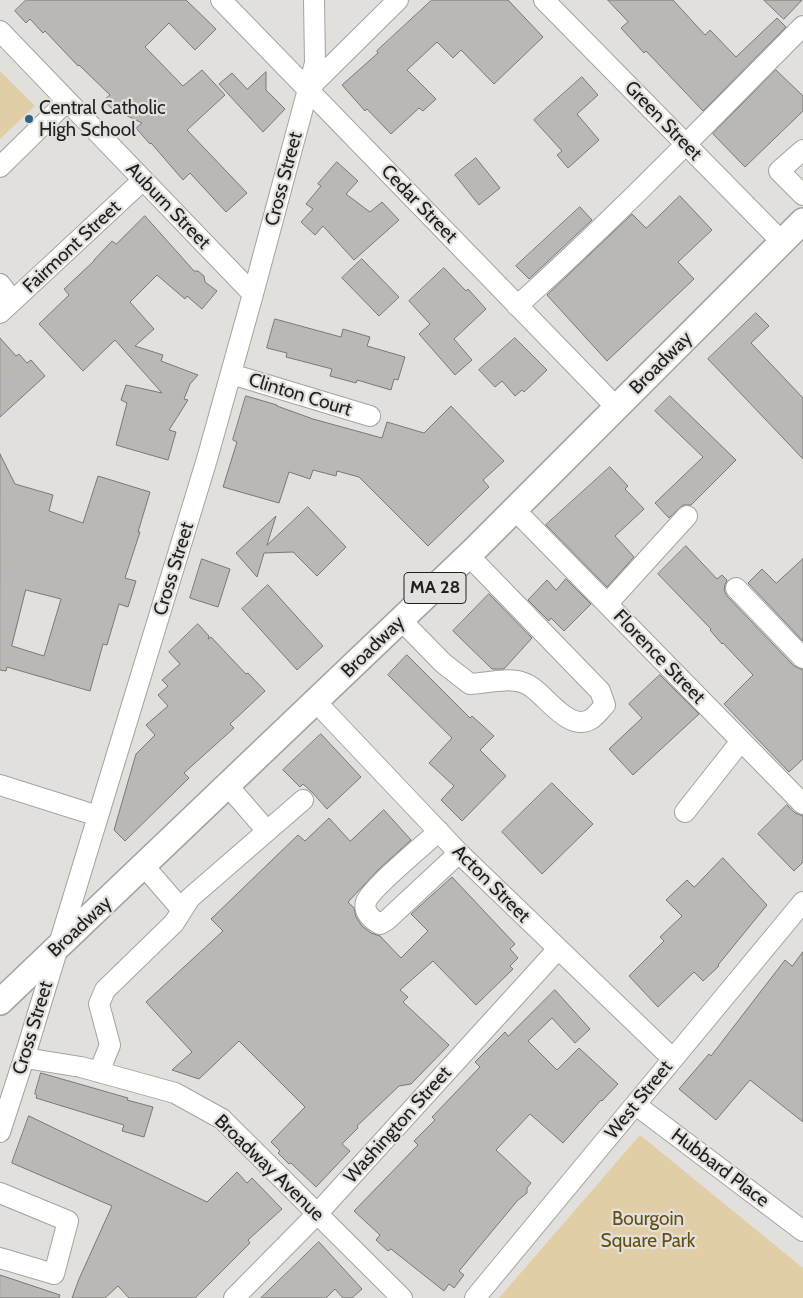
<!DOCTYPE html>
<html>
<head>
<meta charset="utf-8">
<style>
	body { margin:0 }
	canvas { display:block; background:#e2e0dc }
</style>
</head>
<body>
<canvas width="803" height="1298"></canvas>
<script>
const context = document.querySelector('canvas').getContext('2d');
context.lineJoin = 'round';
function fill(path, color) {
  context.fillStyle = color;
  context.fill(path, 'evenodd');
}
function stroke(path, color, width, dash) {
  context.strokeStyle = color;
  context.lineWidth = width;
  context.lineCap = dash ? 'butt' : 'round';
  context.setLineDash(dash || []);
  context.stroke(path);
}
function write(font, color, halo, rows, align = 'center') {
  context.font = font + ' Cabin,sans-serif';
  context.lineWidth = 4.5;
  context.setLineDash([]);
  context.textBaseline = 'middle';
  context.strokeStyle = halo;
  context.fillStyle = color;
  for (const [text, x, y, turn = 0] of rows) {
    context.save();
    context.translate(x, y);
    context.rotate((+turn || 0) * Math.PI / 180);
    context.textAlign = isNaN(turn) ? turn : align;
    if (halo) context.strokeText(text, 0, 0);
    context.fillText(text, 0, 0);
    context.restore();
  }
}
fill(new Path2D(`
	M 0,71 L 35,106 L 0,139 Z
	M 640,1135 L 803,1268 L 803,1298 L 499,1298 Z`), '#e1cea6');
const building = new Path2D(`
	M 26,0 L 186,0 L 216,29 L 195,50 L 169,23 L 145,47 L 183,86 L 202,70 L 225,95 L 187,130 L 247,193 L 226,212 L 190,173 L 183,180 L 151,143 L 150,144 L 136,128 L 142,123 L 111,108 L 104,100 L 110,95 L 79,65 L 78,66 L 45,31 L 43,33 L 30,19 L 26,23 L 15,11 Z
	M 432,0 L 508,0 L 543,37 L 494,84 L 461,50 L 453,58 L 437,42 L 407,70 L 436,99 L 423,111 L 419,108 L 391,134 L 367,109 L 365,111 L 342,85 L 378,53 L 377,51 Z
	M 608,0 L 673,0 L 705,35 L 710,30 L 736,57 L 777,18 L 786,27 L 703,111 L 646,51 L 644,53 L 621,28 L 628,22 Z
	M 764,0 L 802,0 L 784,19 Z
	M 776,70 L 803,96 L 803,111 L 745,167 L 713,134 Z
	M 266,72 L 266,90 L 285,109 L 263,132 L 219,84 L 232,73 L 247,89 Z
	M 582,77 L 598,95 L 577,114 L 599,140 L 568,168 L 557,155 L 562,151 L 534,120 Z
	M 476,158 L 500,188 L 479,205 L 455,175 Z
	M 337,162 L 358,181 L 346,194 L 370,212 L 382,202 L 399,220 L 354,260 L 323,226 L 315,235 L 301,222 L 313,209 L 306,204 L 321,186 L 318,184 Z
	M 680,196 L 712,230 L 678,262 L 694,279 L 607,361 L 547,295 L 632,214 L 646,228 Z
	M 580,207 L 592,220 L 529,279 L 516,266 Z
	M 145,216 L 194,271 L 198,271 L 204,276 L 205,282 L 217,291 L 202,309 L 187,296 L 185,299 L 157,275 L 130,302 L 154,329 L 135,346 L 163,355 L 161,361 L 198,375 L 190,384 L 184,399 L 188,400 L 169,430 L 176,432 L 168,460 L 116,445 L 127,403 L 121,400 L 126,385 L 162,393 L 115,340 L 83,371 L 39,324 L 69,295 L 64,289 L 94,261 L 94,260 L 112,241 L 116,244 Z
	M 362,259 L 399,297 L 379,316 L 342,278 Z
	M 444,268 L 466,291 L 468,289 L 486,309 L 454,339 L 472,360 L 455,375 L 419,334 L 430,324 L 409,301 Z
	M 756,313 L 769,326 L 751,343 L 803,398 L 803,459 L 708,359 Z
	M 275,319 L 341,337 L 343,329 L 370,337 L 367,346 L 405,357 L 398,380 L 394,379 L 391,390 L 357,380 L 356,383 L 330,376 L 332,369 L 286,357 L 287,353 L 267,348 Z
	M 0,338 L 16,356 L 19,354 L 27,363 L 31,360 L 45,376 L 0,417 Z
	M 515,338 L 547,370 L 524,392 L 522,390 L 515,396 L 502,381 L 495,387 L 479,370 Z
	M 246,396 L 277,405 L 277,406 L 313,419 L 382,438 L 387,422 L 424,433 L 451,406 L 504,461 L 483,480 L 489,487 L 428,546 L 359,477 L 337,471 L 336,476 L 313,470 L 310,479 L 289,472 L 279,503 L 223,487 L 237,442 L 233,440 Z
	M 670,396 L 736,460 L 691,505 L 683,505 L 669,518 L 655,503 L 703,457 L 655,411 Z
	M 0,454 L 15,484 L 53,495 L 49,511 L 83,523 L 98,476 L 150,492 L 138,532 L 140,532 L 125,578 L 136,581 L 128,607 L 119,604 L 107,645 L 103,644 L 90,691 L 7,667 L 6,671 L 0,670 ZM 26,590 L 61,599 L 44,656 L 12,646 Z
	M 610,467 L 628,486 L 625,489 L 644,509 L 615,536 L 634,557 L 607,587 L 546,525 Z
	M 308,507 L 346,547 L 317,576 L 293,552 L 264,553 L 257,577 L 236,553 L 276,516 L 267,545 Z
	M 686,546 L 717,579 L 722,575 L 727,580 L 725,585 L 724,590 L 727,596 L 794,666 L 803,670 L 803,759 L 789,772 L 724,704 L 753,675 L 723,643 L 722,644 L 710,630 L 711,629 L 658,574 Z
	M 202,559 L 230,569 L 218,607 L 190,598 Z
	M 803,559 L 803,641 L 748,583 L 762,569 L 776,583 Z
	M 566,579 L 591,604 L 564,631 L 551,618 L 549,621 L 528,600 L 547,580 L 556,590 Z
	M 268,585 L 323,646 L 297,670 L 242,609 Z
	M 489,594 L 532,638 L 504,669 L 492,669 L 453,631 Z
	M 198,624 L 209,636 L 208,639 L 211,637 L 246,674 L 248,673 L 265,691 L 230,724 L 234,728 L 184,773 L 189,778 L 125,841 L 114,830 L 136,754 L 155,735 L 146,725 L 168,706 L 158,695 L 168,686 L 162,680 L 180,664 L 169,652 Z
	M 407,655 L 470,718 L 472,716 L 494,736 L 480,750 L 506,776 L 462,821 L 441,800 L 454,786 L 429,763 L 452,738 L 388,675 Z
	M 660,675 L 699,714 L 633,775 L 609,749 L 642,718 L 629,704 Z
	M 321,734 L 361,777 L 327,809 L 312,792 L 303,784 L 300,787 L 283,770 Z
	M 552,783 L 593,824 L 542,874 L 502,832 Z
	M 787,805 L 795,813 L 803,816 L 803,862 L 794,871 L 758,834 Z
	M 384,810 L 411,840 L 379,869 L 348,902 L 354,908 L 356,917 L 362,926 L 371,933 L 380,936 L 401,958 L 428,931 L 411,914 L 452,877 L 515,944 L 510,949 L 518,958 L 510,966 L 513,969 L 476,1005 L 433,961 L 400,990 L 408,997 L 403,1002 L 449,1045 L 411,1084 L 399,1086 L 357,1126 L 358,1128 L 342,1144 L 350,1151 L 316,1187 L 291,1163 L 289,1164 L 278,1153 L 280,1151 L 271,1142 L 305,1107 L 239,1041 L 199,1079 L 172,1070 L 192,1052 L 146,1002 L 223,931 L 211,919 L 298,835 L 305,841 L 329,818 L 350,841 Z
	M 723,858 L 767,905 L 718,965 L 719,966 L 703,981 L 694,972 L 658,1007 L 629,976 L 664,941 L 660,937 L 682,916 L 666,900 L 687,880 L 694,887 Z
	M 803,952 L 803,1122 L 750,1080 L 716,1120 L 679,1089 L 709,1054 L 711,1056 L 785,960 L 792,966 Z
	M 555,990 L 590,1029 L 575,1043 L 552,1018 L 528,1041 L 557,1070 L 579,1048 L 618,1084 L 602,1101 L 601,1100 L 563,1143 L 530,1114 L 496,1150 L 531,1183 L 527,1188 L 527,1193 L 518,1200 L 459,1271 L 464,1275 L 454,1288 L 449,1284 L 444,1291 L 391,1249 L 388,1251 L 376,1240 L 380,1235 L 354,1211 L 418,1145 L 414,1141 L 435,1120 L 432,1117 L 480,1067 L 475,1062 L 505,1032 L 508,1036 Z
	M 41,1073 L 128,1098 L 127,1100 L 153,1107 L 144,1137 L 122,1131 L 124,1125 L 36,1098 L 37,1095 L 35,1094 Z
	M 29,1116 L 207,1202 L 237,1172 L 247,1183 L 252,1178 L 282,1209 L 248,1240 L 250,1243 L 195,1298 L 129,1298 L 118,1286 L 105,1298 L 72,1298 L 79,1279 L 112,1206 L 12,1163 Z
	M 319,1242 L 362,1289 L 352,1298 L 343,1298 L 335,1289 L 326,1298 L 261,1298 Z
	M 0,1275 L 60,1295 L 59,1298 L 0,1298 Z`);
fill(building, '#bab8b4');
stroke(building, '#7a7875', 1);
const minor = new Path2D(`
	M 221,0 L 617,408
	M 544,0 L 782,242
	M 0,31 L 253,294
	M 309,88 L 398,0
	M 803,150 L 779,171 L 803,195
	M 0,167 L 67,101
	M 0,284 L 13,301
	M 517,306 C 616,217 709,121 803,26
	M 0,313 L 143,180
	M 231,374 L 370,416
	M 515,510 L 803,804
	M 736,588 L 803,658
	M 607,604 L 687,516
	M 401,620 L 443,663 L 470,684 C 487,683 508,677 524,683 C 543,689 567,734 591,719 C 596,716 601,709 605,705 L 600,691 L 469,556
	M 316,702 L 459,853 L 673,1059
	M 0,785 L 98,816
	M 228,786 L 267,831
	M 685,812 L 741,741
	M 439,831 C 425,844 370,889 366,902 C 363,912 372,920 380,924 L 387,920 L 459,853
	M 144,866 L 182,910
	M 25,1058 L 81,1067 L 175,1093 L 222,1119 L 402,1298
	M 99,1072 L 110,1045 L 99,1004 L 105,990 L 174,923 L 190,898 L 303,800
	M 636,1105 L 803,1231
	M 0,1132 L 27,1049 L 207,459 L 253,294 L 315,63 L 314,0
	M 0,1193 L 68,1221 L 54,1274 L 0,1258
	M 234,1298 L 317,1214 L 558,949
	M 475,1298 L 803,902`);
const major = new Path2D(`
	M 0,1002 L 474,550 L 803,221`);
stroke(minor, '#a5a3a0', 22);
stroke(major, '#a5a3a0', 28);
stroke(minor, '#fff', 20);
stroke(major, '#fff', 25);
for (const [x, y, r, color] of [
	[29,119,5,"#306380"]
]) {
  const dot = new Path2D();
  dot.arc(x, y, r, 0, 2 * Math.PI);
  context.fillStyle = color;
  context.fill(dot);
  stroke(dot, '#e2e0dc', 2);
}
for (const [x, y, w] of [
	[435,588,62]
]) {
  const box = new Path2D();
  box.roundRect(x - w / 2, y - 15.5, w, 31, 4);
  context.fillStyle = '#e2e0dc';
  context.fill(box);
  stroke(box, '#21201e', 1);
}
write('bold 18px', '#21201e', null, [
	["MA 28",435,588]
]);
write('19px', '#21201e', '#e2e0dc', [
	["Central Catholic",39,108],
	["High School",39,130]
], 'left');
write('19px', '#21201e', '#e2e0dc', [
	["Green Street",663,121,46],
	["Cross Street",284,179,-75],
	["Cedar Street",419,204,46],
	["Auburn Street",168,206,46],
	["Fairmont Street",72,247,-43],
	["Broadway",661,363,-45],
	["Clinton Court",300,395,17],
	["Cross Street",174,569,-73],
	["Broadway",373,647,-44],
	["Florence Street",659,657,46],
	["Acton Street",491,884,45],
	["Broadway",80,927,-43],
	["Cross Street",33,1028,-73],
	["West Street",639,1100,-51],
	["Washington Street",398,1125,-48],
	["Broadway Avenue",269,1168,44],
	["Hubbard Place",720,1168,37]
]);
write('19px', '#664e12', '#e2e0dc', [
	["Bourgoin",648,1219],
	["Square Park",648,1241]
]);
</script>
</body>
</html>
